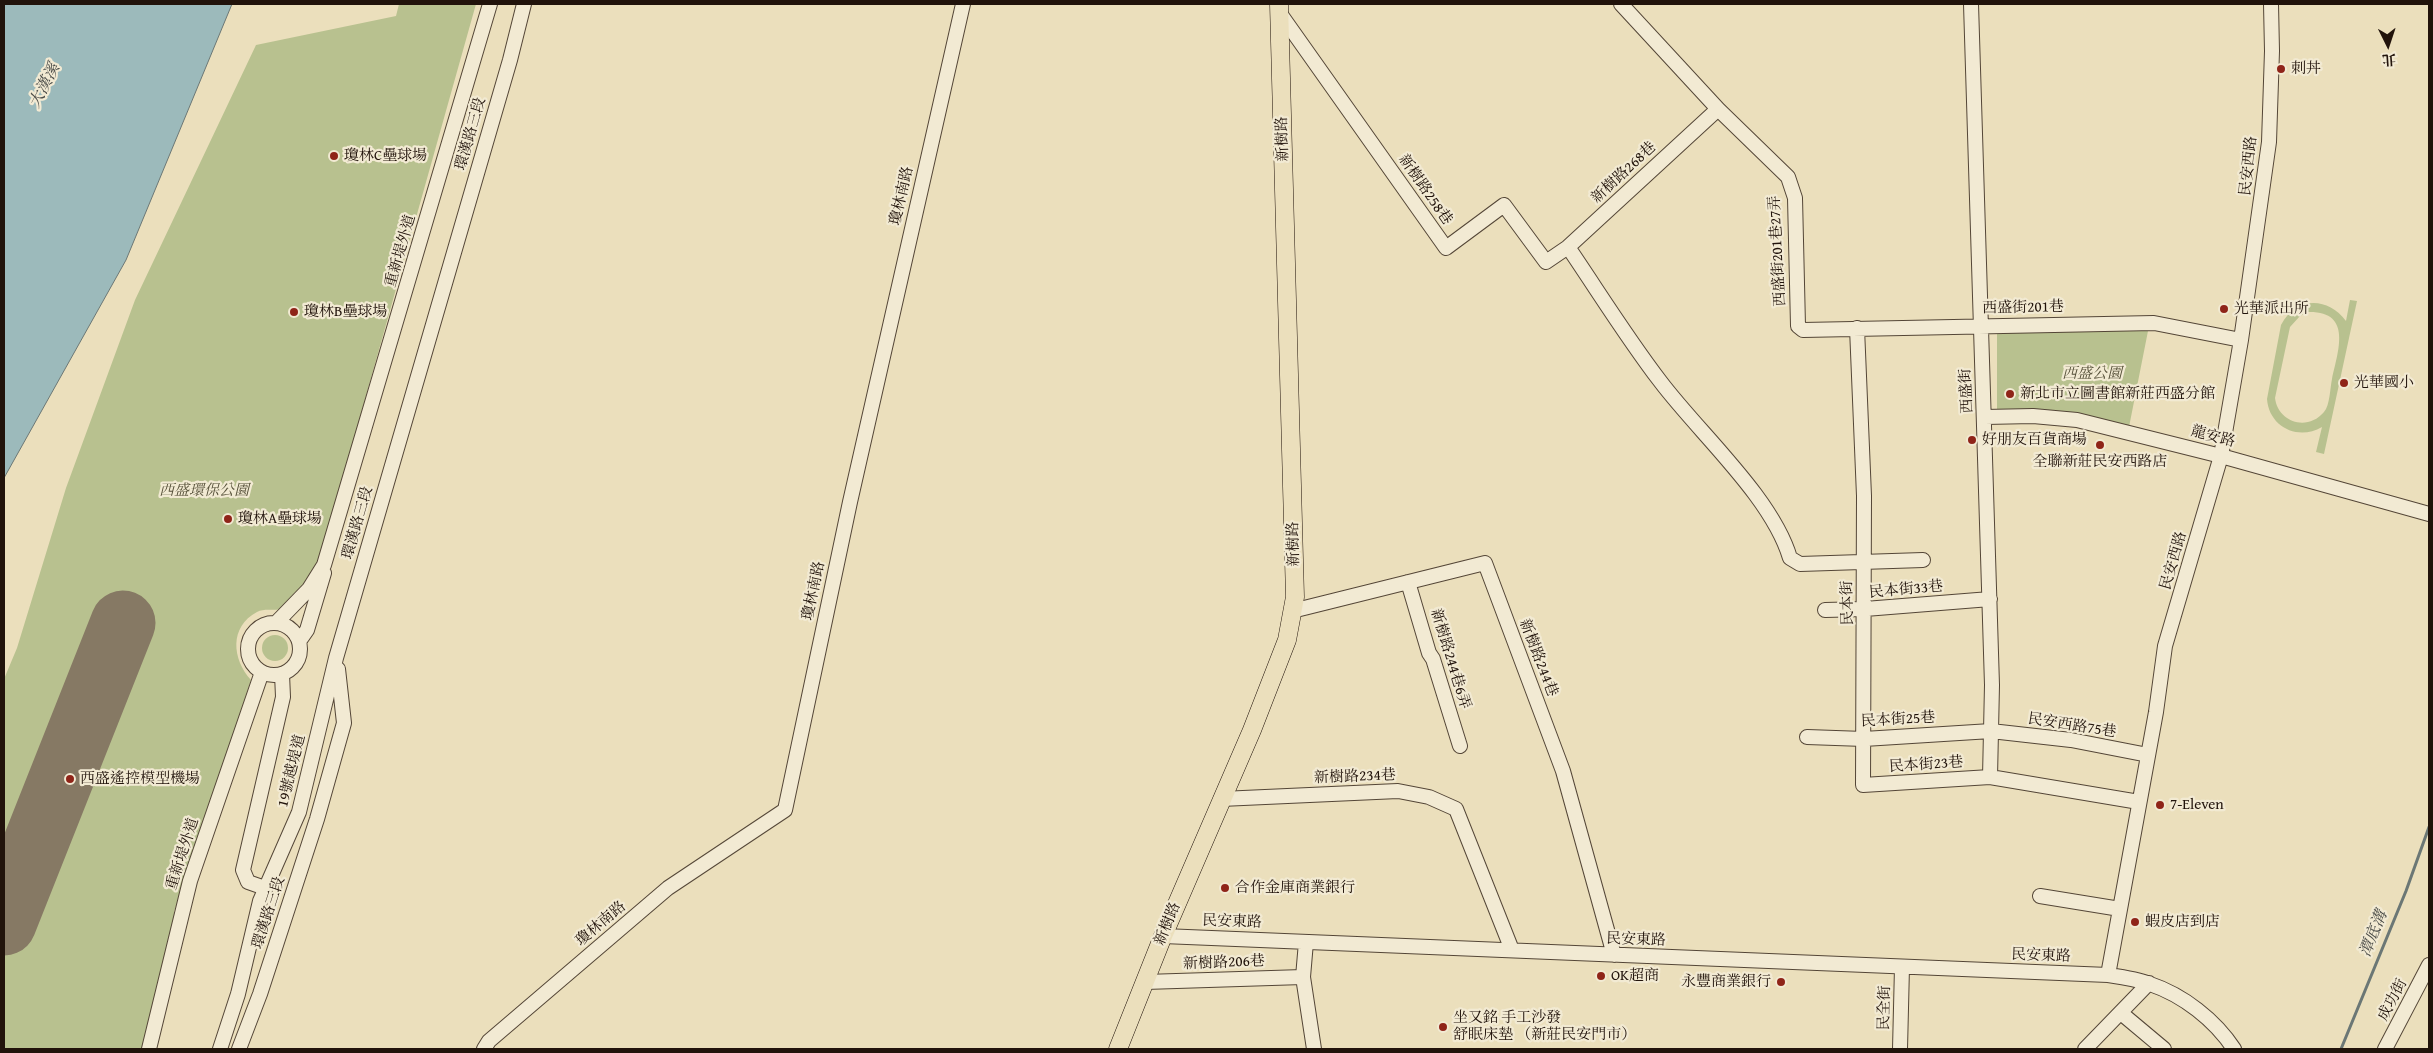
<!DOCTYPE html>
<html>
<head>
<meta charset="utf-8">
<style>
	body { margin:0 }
	#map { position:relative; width:2433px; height:1053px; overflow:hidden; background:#ebdfbc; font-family:"Gentium Book Plus","Noto Serif TC",serif }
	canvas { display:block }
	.frame { position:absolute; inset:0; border:5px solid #21130b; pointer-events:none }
	.north { position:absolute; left:2363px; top:20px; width:50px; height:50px; -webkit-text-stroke:4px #f2ead3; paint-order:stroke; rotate:176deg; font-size:14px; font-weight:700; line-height:20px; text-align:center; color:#21130b }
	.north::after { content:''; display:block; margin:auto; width:18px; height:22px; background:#21130b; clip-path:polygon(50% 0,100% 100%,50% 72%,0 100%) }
</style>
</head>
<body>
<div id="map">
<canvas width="2433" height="1053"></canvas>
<div class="frame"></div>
<div class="north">北</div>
</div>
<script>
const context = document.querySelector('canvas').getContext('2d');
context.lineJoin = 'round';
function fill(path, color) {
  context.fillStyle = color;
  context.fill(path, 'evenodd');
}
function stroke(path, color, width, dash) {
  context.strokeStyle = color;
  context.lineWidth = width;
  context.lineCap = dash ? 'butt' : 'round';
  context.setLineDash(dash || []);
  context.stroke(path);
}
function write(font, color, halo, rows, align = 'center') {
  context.font = font + ' "Gentium Book Plus","Noto Serif TC",serif';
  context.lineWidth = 4.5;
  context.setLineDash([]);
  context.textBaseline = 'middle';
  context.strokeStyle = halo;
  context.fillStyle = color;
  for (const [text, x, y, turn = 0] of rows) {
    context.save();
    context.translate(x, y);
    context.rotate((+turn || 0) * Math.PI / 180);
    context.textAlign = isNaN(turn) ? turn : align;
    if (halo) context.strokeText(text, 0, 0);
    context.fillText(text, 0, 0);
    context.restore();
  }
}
fill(new Path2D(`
	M 399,4 L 476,4 L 316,574 C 309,580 286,606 280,609 C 273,611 264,608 257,612 C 229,627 232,659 251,680 L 174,912 L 178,953 L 146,1036 L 141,1049 L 4,1049 L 4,679 L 17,648 L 66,488 L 135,300 L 256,45 L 396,16 Z
	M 2350,300 L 2357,301 L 2324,454 L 2316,452 L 2322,427 C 2298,441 2269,427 2267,399 L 2281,325 C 2296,297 2327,296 2346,321 ZM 2308,312 C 2353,311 2338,351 2332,379 C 2330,388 2330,405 2324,412 C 2307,432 2278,422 2275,398 L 2290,327 L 2300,316 Z
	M 1997,330 L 2148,331 L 2129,427 L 1997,411 Z
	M262 648a13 13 0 1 1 26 0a13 13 0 1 1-26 0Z`), '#b8c18f');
const water = new Path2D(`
	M 4,4 L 232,4 L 126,260 L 4,478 Z`);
fill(water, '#9cbabb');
stroke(water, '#6b7775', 1);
stroke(new Path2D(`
	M 2341,1049 L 2406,891 L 2429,827`), '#6b7775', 3);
stroke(new Path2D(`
	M 4,923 L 123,623`), '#867964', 65);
const minor = new Path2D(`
	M 1621,4 L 1718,109 L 1568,247 C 1598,291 1627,338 1660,381 C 1699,433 1772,497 1790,558 L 1800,564 L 1923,560
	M 1971,4 L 1992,685 L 1990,777
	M 1279,12 L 1446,248 L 1504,205 L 1546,262 L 1568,247
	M 1718,109 L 1788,177 L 1795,198 L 1798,326 L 1803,330 L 2154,323 L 2241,340
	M 1857,328 L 1864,496 L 1863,785 L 1990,777 L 2139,802
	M 1985,417 L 2033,416 L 2077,420 L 2221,456 L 2429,514
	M 1408,582 L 1429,653 L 1433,659 L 1460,746
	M 1825,610 L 1865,609 L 1990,599
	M 1292,611 L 1485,563 L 1563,771 L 1614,955
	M248 649a26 26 0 1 1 52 0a26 26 0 1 1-52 0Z
	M 276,623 L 309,589 L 324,565 L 490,4
	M 300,640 L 307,630 L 324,573
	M 1807,737 L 1864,739 L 1991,731 L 2071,740 L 2148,755
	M 1221,799 L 1398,791 L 1429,797 L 1456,809 L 1512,950
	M 265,888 L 248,882 L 243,870 L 283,697 L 282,674
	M 2040,896 L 2120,909
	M 1163,936 L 2108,975 C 2122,977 2137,979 2150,984 C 2183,995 2215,1020 2234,1049
	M 1306,942 L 1303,977 L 1314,1049
	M 2108,975 L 2156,712 L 2165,646 L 2221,456 L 2241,340 L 2269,142 L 2272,51 L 2271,4
	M 1145,982 L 1303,977
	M 2121,1013 L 2164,1049
	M 149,1049 L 190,881 L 262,672
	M 220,1049 L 238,994 L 260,901 L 299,812 L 336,658 L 510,60 L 524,4
	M 239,1049 L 260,994 L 317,819 L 344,723 L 338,669
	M 484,1049 L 489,1041 L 668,888 L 785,810 L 850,502 L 963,4
	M 1900,1049 L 1902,967
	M 2085,1049 L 2149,983
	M 2385,1049 L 2429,965`);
const major = new Path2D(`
	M 1118,1049 L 1163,936 L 1252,730 L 1287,640 L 1295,597 L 1279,4`);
stroke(minor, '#544637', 16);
stroke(major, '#21130b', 19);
stroke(minor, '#f2ead3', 14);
stroke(major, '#ebdfbc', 18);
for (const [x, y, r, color] of [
	[2281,69,5,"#8f2418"],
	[334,156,5,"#8f2418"],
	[2224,309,5,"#8f2418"],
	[294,312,5,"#8f2418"],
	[2344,383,5,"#8f2418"],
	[2010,394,5,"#8f2418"],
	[1972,440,5,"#8f2418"],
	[2100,445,5,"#8f2418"],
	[228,519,5,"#8f2418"],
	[70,779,5,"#8f2418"],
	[2160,805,5,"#8f2418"],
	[1225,888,5,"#8f2418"],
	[2135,922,5,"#8f2418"],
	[1601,976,5,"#8f2418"],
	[1781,982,5,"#8f2418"],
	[1443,1027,5,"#8f2418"]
]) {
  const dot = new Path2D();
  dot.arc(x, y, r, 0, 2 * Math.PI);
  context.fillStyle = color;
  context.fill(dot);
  stroke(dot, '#f2ead3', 2);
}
write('15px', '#21130b', '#f2ead3', [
	["刺丼",2291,69],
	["瓊林C壘球場",344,156],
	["光華派出所",2234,309],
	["瓊林B壘球場",304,312],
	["光華國小",2354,383],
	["新北市立圖書館新莊西盛分館",2020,394],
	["好朋友百貨商場",1982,440],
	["全聯新莊民安西路店",2100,462,"center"],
	["瓊林A壘球場",238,519],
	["西盛遙控模型機場",80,779],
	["7-Eleven",2170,805],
	["合作金庫商業銀行",1235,888],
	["蝦皮店到店",2145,922],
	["OK超商",1611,976],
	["永豐商業銀行",1771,982,"right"],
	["坐又銘 手工沙發",1453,1018],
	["舒眠床墊 （新莊民安門市）",1453,1035]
], 'left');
write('15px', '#21130b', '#f2ead3', [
	["環漢路三段",471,134,-74],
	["新樹路",1283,139,-92],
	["民安西路",2249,166,-84],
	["新樹路268巷",1624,173,-43],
	["新樹路258巷",1425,190,55],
	["瓊林南路",902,196,-77],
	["重新堤外道",401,251,-74],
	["西盛街201巷27弄",1778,251,-93],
	["西盛街201巷",2023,308,-1],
	["西盛街",1967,391,-93],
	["龍安路",2213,437,15],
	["環漢路三段",358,523,-74],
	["新樹路",1294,544,-91],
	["民安西路",2174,561,-74],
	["民本街33巷",1906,590,-5],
	["瓊林南路",814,591,-78],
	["民本街",1848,603,-91],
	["新樹路244巷",1538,658,69],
	["新樹路244巷6弄",1450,659,73],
	["民本街25巷",1898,720,-3],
	["民安西路75巷",2072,726,9],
	["民本街23巷",1926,765,-4],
	["19號越堤道",292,771,-76],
	["新樹路234巷",1355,777,-2],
	["重新堤外道",183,854,-72],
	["環漢路三段",269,913,-72],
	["民安東路",1232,922,2],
	["瓊林南路",601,924,-40],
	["新樹路",1168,924,-68],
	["民安東路",1636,940,2],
	["民安東路",2041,956,2],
	["新樹路206巷",1224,963,-2],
	["成功街",2393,1000,-62],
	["民全街",1885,1008,-89]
]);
write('italic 15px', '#565039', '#f2ead3', [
	["西盛公園",2092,374],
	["西盛環保公園",204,491]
]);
write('italic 16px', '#4c4d49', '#f2ead3', [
	["大漢溪",45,86,-63],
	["潭底溝",2374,934,-68]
]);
</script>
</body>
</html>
